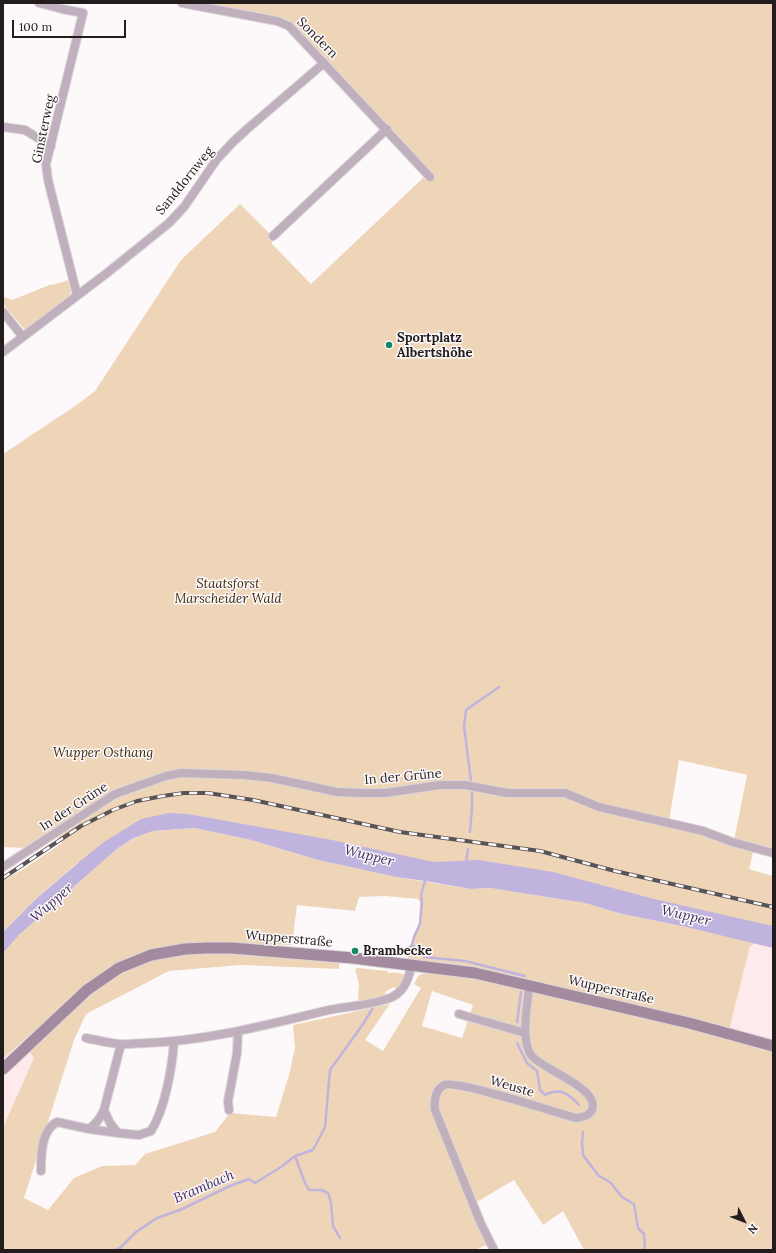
<!DOCTYPE html>
<html>
<head>
<meta charset="utf-8">
<style>
	body { margin:0 }
	#map { position:relative; width:776px; height:1253px; overflow:hidden; background:#fdf9fa; font-family:Lora,serif }
	canvas { display:block }
	.frame { position:absolute; inset:0; border:4px solid #221c1d; pointer-events:none }
	.north { position:absolute; left:724px; top:1201px; width:40px; height:40px; -webkit-text-stroke:3px #fdf9fa; paint-order:stroke; rotate:132deg; font-size:11px; font-weight:700; line-height:16px; text-align:center; color:#221c1d }
	.north::after { content:''; display:block; margin:auto; width:14px; height:18px; background:#221c1d; clip-path:polygon(50% 0,100% 100%,50% 72%,0 100%) }
	.scale { position:absolute; left:12px; top:20px; width:114px; height:18px; box-sizing:border-box; border:2px solid #221c1d; border-top:0; padding-left:5px; font-size:12px; line-height:14px; white-space:nowrap; color:#221c1d; -webkit-text-stroke:3px #fdf9fa; paint-order:stroke }
</style>
</head>
<body>
<div id="map">
<canvas width="776" height="1253"></canvas>
<div class="frame"></div>
<div class="north">N</div>
<div class="scale">100 m</div>
</div>
<script>
const context = document.querySelector('canvas').getContext('2d');
context.lineJoin = 'round';
function fill(path, color) {
  context.fillStyle = color;
  context.fill(path, 'evenodd');
}
function stroke(path, color, width, dash) {
  context.strokeStyle = color;
  context.lineWidth = width;
  context.lineCap = dash ? 'butt' : 'round';
  context.setLineDash(dash || []);
  context.stroke(path);
}
function write(font, color, halo, rows, align = 'center') {
  context.font = font + ' Lora,serif';
  context.lineWidth = 3;
  context.setLineDash([]);
  context.textBaseline = 'middle';
  context.strokeStyle = halo;
  context.fillStyle = color;
  for (const [text, x, y, turn = 0] of rows) {
    context.save();
    context.translate(x, y);
    context.rotate((+turn || 0) * Math.PI / 180);
    context.textAlign = isNaN(turn) ? turn : align;
    if (halo) context.strokeText(text, 0, 0);
    context.fillText(text, 0, 0);
    context.restore();
  }
}
fill(new Path2D(`
	M 756,943 L 773,948 L 773,1042 L 729,1030 L 750,945 Z
	M 30,1052 L 34,1058 L 3,1127 L 3,1078 Z`), '#fee9ed');
fill(new Path2D(`
	M 199,3 L 773,3 L 773,854 L 754,849 L 749,869 L 773,876 L 773,934 L 204,823 L 151,825 L 77,863 L 37,898 L 3,932 L 3,880 L 22,870 L 62,843 L 53,831 L 26,849 L 24,848 L 3,847 L 3,454 L 78,404 L 95,391 L 181,260 L 240,204 L 270,234 L 274,240 L 271,243 L 311,284 L 426,175 L 432,173 L 293,23 L 286,19 ZM 679,760 L 747,775 L 734,840 L 669,822 Z
	M 68,280 L 71,291 L 70,296 L 25,330 L 3,304 L 3,298 L 5,297 L 12,300 L 52,284 L 53,285 Z
	M 195,828 L 251,840 L 318,860 L 396,877 L 471,889 L 490,888 L 585,903 L 622,914 L 682,926 L 756,943 L 750,946 L 729,1030 L 468,966 L 416,962 L 399,953 L 411,945 L 413,936 L 419,924 L 420,902 L 418,899 L 385,896 L 359,897 L 355,911 L 297,905 L 292,945 L 204,942 L 169,947 L 81,989 L 3,1059 L 3,953 L 19,935 L 118,848 L 133,839 L 153,831 Z
	M 201,952 L 339,962 L 339,969 L 241,965 L 169,971 L 88,1013 L 85,1016 L 74,1040 L 24,1198 L 48,1210 L 74,1178 L 102,1166 L 135,1165 L 145,1154 L 215,1132 L 230,1113 L 276,1117 L 289,1075 L 295,1048 L 293,1025 L 390,1004 L 365,1040 L 383,1051 L 421,988 L 414,984 C 416,980 418,975 422,974 C 433,970 462,976 474,977 L 689,1028 L 773,1051 L 773,1250 L 584,1250 L 563,1211 L 543,1225 L 514,1180 L 475,1203 L 493,1242 L 475,1250 L 3,1250 L 3,1127 L 34,1058 L 30,1052 C 70,1013 112,967 170,956 C 180,954 191,954 201,952 ZM 432,991 L 473,1005 L 462,1038 L 422,1026 Z
	M 358,968 L 388,971 L 388,973 L 392,973 L 393,972 L 404,974 C 405,980 400,985 396,989 L 394,987 L 385,992 L 386,996 L 359,1001 L 358,997 L 359,984 L 355,969 Z`), '#efd5b8');
fill(new Path2D(`
	M 169,813 L 188,814 L 332,840 L 434,862 L 479,860 L 553,872 L 654,899 L 773,926 L 773,948 L 682,926 L 622,914 L 585,903 L 490,888 L 471,889 L 425,881 L 396,877 L 318,860 L 251,840 L 195,828 L 153,831 L 134,838 L 118,848 L 19,935 L 3,953 L 3,932 L 37,898 L 79,862 L 104,842 L 141,819 Z`), '#c0b3de');
stroke(new Path2D(`
	M 471,781 L 464,726 L 466,710 L 499,687
	M 470,832 L 472,807 L 472,792
	M 466,863 L 468,849
	M 412,945 L 424,957 L 465,961 L 525,976
	M 405,951 L 412,945 L 414,937 L 420,924 L 422,903 L 421,895 L 426,877
	M 517,1022 L 521,992
	M 517,1043 L 527,1063 L 537,1071 L 540,1090 L 545,1095 C 560,1087 569,1094 579,1105
	M 583,1132 L 582,1143 L 583,1155 L 598,1175 L 611,1183 L 622,1197 L 634,1204 L 638,1228 L 644,1234 L 645,1250
	M 295,1156 L 305,1183 L 309,1190 L 321,1190 L 328,1193 L 331,1203 L 333,1226 L 340,1238
	M 114,1250 L 120,1248 L 136,1232 L 157,1218 L 180,1210 L 230,1186 L 249,1179 L 255,1183 L 281,1167 L 295,1156 L 313,1150 L 325,1127 L 330,1070 L 361,1027 L 373,1008`), '#c0b3de', 2.5);
const minor = new Path2D(`
	M 39,3 L 62,9 L 83,13 L 46,164 L 48,180 L 77,295
	M 182,3 L 277,21 L 289,26 L 430,177
	M 3,127 L 25,130 L 51,146
	M 273,236 L 387,129
	M 3,312 L 23,337
	M 3,352 L 107,273 L 169,223 L 184,207 L 217,159 L 233,142 L 246,130 L 324,63
	M 3,867 L 115,794 L 166,776 L 181,773 L 244,775 L 272,778 L 337,792 L 361,793 L 385,793 L 440,785 L 465,785 L 507,793 L 565,793 L 599,807 L 703,831 L 732,842 L 773,853
	M 459,1014 L 525,1033
	M 86,1038 C 97,1040 108,1043 119,1044 C 128,1045 138,1043 146,1043 C 208,1041 269,1024 329,1010 C 348,1006 375,1005 392,997 C 405,991 409,977 412,964
	M 121,1044 L 104,1110 L 110,1123 L 118,1133 L 139,1135 L 151,1131 C 165,1109 172,1068 174,1042
	M 229,1110 L 228,1101 L 237,1053 L 238,1031
	M 89,1129 L 118,1133
	M 41,1171 C 41,1156 41,1130 57,1122 L 89,1129 C 97,1123 100,1118 104,1110
	M 494,1250 L 481,1224 L 435,1110 C 434,1101 435,1090 444,1085 C 456,1079 556,1113 576,1118 C 583,1117 589,1116 592,1110 C 601,1088 542,1070 531,1055 C 520,1038 528,1005 529,985`);
const secondary = new Path2D(`
	M 3,1069 L 87,990 L 119,968 L 151,955 L 185,949 L 206,948 L 232,948 L 353,958 L 475,973 L 689,1023 L 773,1046`);
stroke(minor, '#dad6d7', 10);
stroke(secondary, '#dad6d7', 13);
stroke(minor, '#c0afbd', 8);
stroke(secondary, '#a38a9f', 11);
const rail = new Path2D(`
	M 3,878 L 81,826 L 113,810 L 137,801 L 163,796 L 184,793 L 208,793 L 253,800 L 400,832 L 540,851 L 615,871 L 773,907`);
stroke(rail, '#585354', 4);
stroke(rail, '#fdf9fa', 2.5, [8]);
for (const [x, y, r, color] of [
	[389,345,4,"#148869"],
	[355,951,4,"#148869"]
]) {
  const dot = new Path2D();
  dot.arc(x, y, r, 0, 2 * Math.PI);
  context.fillStyle = color;
  context.fill(dot);
  stroke(dot, '#fdf9fa', 1.5);
}
write('13px', '#221c1d', '#fdf9fa', [
	["Sondern",317,38,45],
	["Ginsterweg",44,129,-78],
	["Sanddornweg",185,181,-51],
	["In der Grüne",403,777,-5],
	["In der Grüne",74,807,-33],
	["Wupperstraße",289,939,5],
	["Wupperstraße",611,990,13],
	["Weuste",512,1087,16]
]);
write('bold 13px', '#221c1d', '#fdf9fa', [
	["Sportplatz",397,338],
	["Albertshöhe",397,353],
	["Brambecke",363,951]
], 'left');
write('italic 13px', '#3f290a', '#fdf9fa', [
	["Staatsforst",228,584],
	["Marscheider Wald",228,599],
	["Wupper Osthang",103,753]
]);
write('italic 14px', '#422e64', '#fdf9fa', [
	["Wupper",369,856,14],
	["Wupper",52,903,-41],
	["Wupper",686,916,13],
	["Brambach",204,1187,-23]
]);
</script>
</body>
</html>
